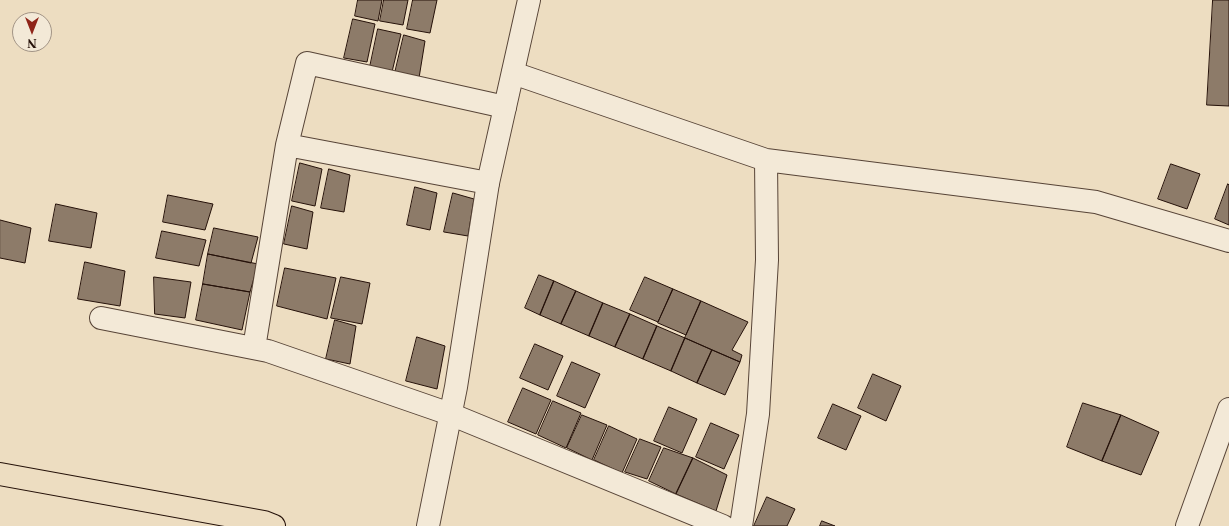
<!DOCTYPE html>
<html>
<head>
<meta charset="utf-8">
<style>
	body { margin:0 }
	#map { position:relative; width:1229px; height:526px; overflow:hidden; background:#edddc1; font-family:"Libre Caslon Text",serif }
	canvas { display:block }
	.north { position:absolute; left:12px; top:12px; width:40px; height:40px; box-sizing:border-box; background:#f3e9d7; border:1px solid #a19385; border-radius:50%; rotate:180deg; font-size:11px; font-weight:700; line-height:16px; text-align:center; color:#251109 }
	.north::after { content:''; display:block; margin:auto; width:14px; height:18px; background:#8f2418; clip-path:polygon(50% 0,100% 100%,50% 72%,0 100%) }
</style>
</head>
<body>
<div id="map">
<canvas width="1229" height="526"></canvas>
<div class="north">N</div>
</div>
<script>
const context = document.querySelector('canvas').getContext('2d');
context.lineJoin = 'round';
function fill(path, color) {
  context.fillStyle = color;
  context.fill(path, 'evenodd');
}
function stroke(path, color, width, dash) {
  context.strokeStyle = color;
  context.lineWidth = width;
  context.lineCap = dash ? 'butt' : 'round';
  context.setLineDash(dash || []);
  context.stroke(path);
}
const building = new Path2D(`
	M 358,0 L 382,0 L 378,21 L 355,16 Z
	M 384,0 L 408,0 L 403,25 L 380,21 Z
	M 413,0 L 437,0 L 430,33 L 407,29 Z
	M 1213,0 L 1229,0 L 1229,106 L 1207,105 Z
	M 353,19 L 375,24 L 367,62 L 344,58 Z
	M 378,29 L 401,34 L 392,72 L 370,67 Z
	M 404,35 L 425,41 L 419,78 L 395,73 Z
	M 300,163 L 322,169 L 315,206 L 292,201 Z
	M 1171,164 L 1200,174 L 1187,209 L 1158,199 Z
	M 329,169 L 350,175 L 344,212 L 321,208 Z
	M 1228,184 L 1229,185 L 1229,225 L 1215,219 Z
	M 415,187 L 437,193 L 430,230 L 407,225 Z
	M 453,193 L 474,199 L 468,236 L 444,232 Z
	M 168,195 L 213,204 L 205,230 L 163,222 Z
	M 56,204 L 97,213 L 91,248 L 49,241 Z
	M 292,206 L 313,212 L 307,249 L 284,244 Z
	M 0,220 L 31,228 L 25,263 L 0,258 Z
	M 214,228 L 258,237 L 251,263 L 208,254 Z
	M 162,231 L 206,240 L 199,266 L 156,258 Z
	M 208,254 L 258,264 L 250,292 L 203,284 Z
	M 85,262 L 125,271 L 120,306 L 78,299 Z
	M 285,268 L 336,278 L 327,319 L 277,306 Z
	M 539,275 L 554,281 L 540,315 L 525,308 Z
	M 154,277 L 191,282 L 185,318 L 155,314 Z
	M 341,277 L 370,283 L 362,324 L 331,318 Z
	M 645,277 L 673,289 L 658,322 L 630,310 Z
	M 554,281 L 576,291 L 561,324 L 540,315 Z
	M 203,284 L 250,292 L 242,330 L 196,320 Z
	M 673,289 L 701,301 L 686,335 L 658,323 Z
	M 576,291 L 603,303 L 589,336 L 561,324 Z
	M 701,301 L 748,322 L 732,350 L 742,355 L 740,362 L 685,338 Z
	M 603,303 L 630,314 L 615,347 L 589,336 Z
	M 630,314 L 657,326 L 643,359 L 615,347 Z
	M 335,320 L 356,326 L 350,364 L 326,359 Z
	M 657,326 L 685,338 L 671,371 L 643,359 Z
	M 417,337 L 445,346 L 437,389 L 406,381 Z
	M 685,338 L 712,350 L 697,383 L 671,371 Z
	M 535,344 L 563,356 L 548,390 L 520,378 Z
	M 712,350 L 740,362 L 725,395 L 697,383 Z
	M 572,362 L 600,374 L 585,408 L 557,396 Z
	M 873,374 L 901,386 L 886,421 L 858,408 Z
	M 523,388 L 551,400 L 536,434 L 508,422 Z
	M 553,401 L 581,413 L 566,448 L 538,435 Z
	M 1083,403 L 1121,415 L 1102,461 L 1067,447 Z
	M 833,404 L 861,416 L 846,450 L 818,438 Z
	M 669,407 L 697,419 L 682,453 L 654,441 Z
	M 582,415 L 607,425 L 592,460 L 567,448 Z
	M 1121,415 L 1159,432 L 1141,475 L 1102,461 Z
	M 711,423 L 739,435 L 724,469 L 696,457 Z
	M 609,426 L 637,439 L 622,473 L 594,460 Z
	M 640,439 L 661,447 L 647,479 L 625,472 Z
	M 664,448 L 693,458 L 676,494 L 649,481 Z
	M 693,458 L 727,475 L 716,511 L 676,494 Z
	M 767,497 L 795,509 L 787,526 L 754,526 Z
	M 822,521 L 835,526 L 820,526 Z`);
fill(building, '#8d7b69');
stroke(building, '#251109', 1);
const minor = new Path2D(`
	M 513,73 L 766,160 L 767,260 L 758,414 L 741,526
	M 766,160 L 1096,202 L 1229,241
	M 488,183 L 287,145 L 307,63 L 505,107
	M 101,318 L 268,351 L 450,414 L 723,526
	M 254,348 L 287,145
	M 1187,526 L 1229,409`);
const tertiary = new Path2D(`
	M 428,526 L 456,387 L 488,183 L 529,0`);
const primary = new Path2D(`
	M 0,474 L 264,522 L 274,526`);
stroke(minor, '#574437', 24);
stroke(tertiary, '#574437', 24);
stroke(primary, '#251109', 24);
stroke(minor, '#f3e9d7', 22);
stroke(tertiary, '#f3e9d7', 22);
stroke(primary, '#edddc1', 22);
</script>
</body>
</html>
